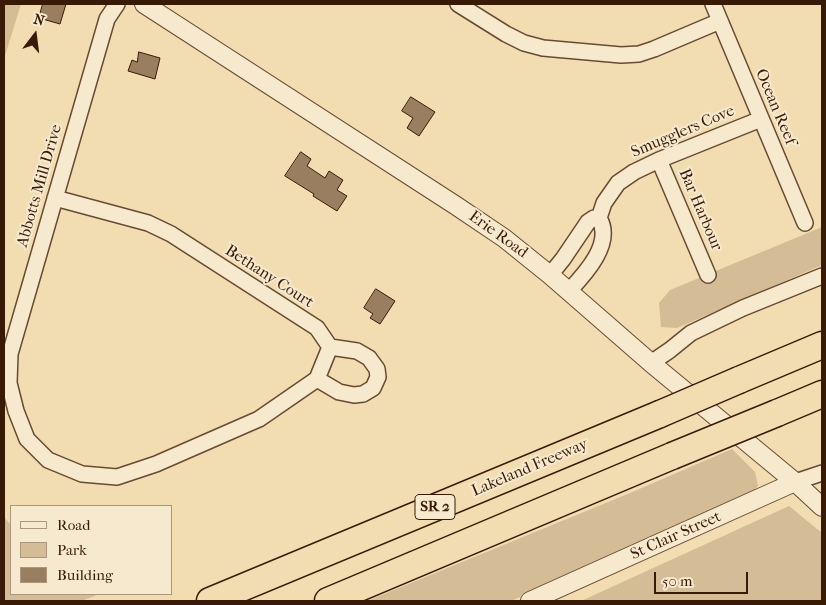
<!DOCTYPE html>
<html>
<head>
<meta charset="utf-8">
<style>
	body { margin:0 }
	#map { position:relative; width:826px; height:605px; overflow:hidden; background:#f2ddb3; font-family:"IM FELL French Canon",serif }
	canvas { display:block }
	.frame { position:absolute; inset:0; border:5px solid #391a06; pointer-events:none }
	.legend { position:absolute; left:10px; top:505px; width:162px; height:90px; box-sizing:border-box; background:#f7e9ce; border:1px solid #ab967e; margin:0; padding:6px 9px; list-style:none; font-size:15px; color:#391a06 }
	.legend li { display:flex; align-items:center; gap:10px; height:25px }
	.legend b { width:25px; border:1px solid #ab967e }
	.north { position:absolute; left:10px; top:10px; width:50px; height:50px; -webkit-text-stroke:4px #f7e9ce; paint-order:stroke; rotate:15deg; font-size:14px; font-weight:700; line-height:20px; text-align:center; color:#391a06 }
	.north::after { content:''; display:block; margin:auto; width:18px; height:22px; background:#391a06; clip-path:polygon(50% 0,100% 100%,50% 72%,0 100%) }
	.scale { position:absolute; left:654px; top:572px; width:94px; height:22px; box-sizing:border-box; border:2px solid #391a06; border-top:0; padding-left:6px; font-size:15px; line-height:18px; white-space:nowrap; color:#391a06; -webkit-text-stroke:4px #f7e9ce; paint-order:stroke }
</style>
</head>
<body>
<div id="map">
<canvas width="826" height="605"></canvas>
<div class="frame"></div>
<ul class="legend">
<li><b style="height:6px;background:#f7e9ce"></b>Road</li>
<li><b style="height:14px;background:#d3bc96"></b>Park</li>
<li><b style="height:14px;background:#997f60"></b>Building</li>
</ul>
<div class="north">N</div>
<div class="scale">50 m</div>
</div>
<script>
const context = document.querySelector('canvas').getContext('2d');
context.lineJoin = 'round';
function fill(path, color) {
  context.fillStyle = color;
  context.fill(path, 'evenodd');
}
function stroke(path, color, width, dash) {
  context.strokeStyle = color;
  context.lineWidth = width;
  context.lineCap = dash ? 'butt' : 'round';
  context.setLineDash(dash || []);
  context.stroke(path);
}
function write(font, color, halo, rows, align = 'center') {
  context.font = font + ' "IM FELL French Canon",serif';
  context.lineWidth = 4;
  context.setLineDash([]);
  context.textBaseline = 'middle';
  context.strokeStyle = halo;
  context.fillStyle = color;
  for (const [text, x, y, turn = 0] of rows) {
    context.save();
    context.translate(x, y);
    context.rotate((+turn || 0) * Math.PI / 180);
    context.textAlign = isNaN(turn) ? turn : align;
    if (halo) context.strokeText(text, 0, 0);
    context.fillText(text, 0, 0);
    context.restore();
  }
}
fill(new Path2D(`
	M 4,4 L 21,4 L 4,59 Z
	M 822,227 L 822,265 L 677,328 L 661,327 L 659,303 L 670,290 Z
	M 732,449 L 755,472 L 758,486 L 747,499 L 695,518 L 511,601 L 367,601 L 630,493 Z
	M 789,506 L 822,533 L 822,601 L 581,601 Z
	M 4,517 L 11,525 L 11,594 L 96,594 L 95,596 L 81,601 L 4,601 Z`), '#d3bc96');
const building = new Path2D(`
	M 43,4 L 66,4 L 60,24 L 39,18 Z
	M 139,52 L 160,58 L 155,79 L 128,71 L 132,60 L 137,62 Z
	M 411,97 L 435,112 L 419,136 L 407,128 L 413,118 L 402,111 Z
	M 301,152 L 311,159 L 307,166 L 325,178 L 329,171 L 343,180 L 337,190 L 347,196 L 337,211 L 313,196 L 314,194 L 285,176 Z
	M 376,289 L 395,301 L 380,324 L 370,318 L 373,314 L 364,308 Z`);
fill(building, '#997f60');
stroke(building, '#391a06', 1);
const minor = new Path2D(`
	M 117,4 L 107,19 L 10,354 L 9,383 L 16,411 L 27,439 L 48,460 L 82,474 L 117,477 L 156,464 L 259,419 L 317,379 L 330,347
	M 458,4 L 506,34 L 524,43 L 543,48 L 621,55 L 639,54 L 654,49 L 720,21
	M 713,4 L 805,223
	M 659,160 L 708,275
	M 55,198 L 148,223 L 171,234 L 317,328 L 330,347 L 357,351 L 369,358 L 377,369 L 378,377 L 373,388 L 363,394 L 354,395 L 339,392 L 317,379
	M 599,218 L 604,203 L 618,183 L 634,172 L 659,160 L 761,119
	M 550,275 L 563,259 L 588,222 L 594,218 L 599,218
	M 569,291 C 585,274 614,243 599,218
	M 651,363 L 670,350 L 691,333 L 743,308 L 822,276
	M 795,482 L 822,473`);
const tertiary = new Path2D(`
	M 144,4 L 455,205 L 504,238 L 550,275 L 651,363 L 795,482 L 822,507
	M 530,601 L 795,482`);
const motorway = new Path2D(`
	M 739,380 L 822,345
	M 777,413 L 822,394
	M 210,601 L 660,414
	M 328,601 L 672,456`);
stroke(minor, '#674b31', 18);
stroke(tertiary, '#674b31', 20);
stroke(motorway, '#391a06', 29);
stroke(minor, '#f7e9ce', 15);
stroke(tertiary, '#f7e9ce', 18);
stroke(motorway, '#f2ddb3', 26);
const motorwayBridge = new Path2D(`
	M 660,414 L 739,380
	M 672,456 L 777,413`);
stroke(motorwayBridge, '#391a06', 29, []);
stroke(motorwayBridge, '#f2ddb3', 26);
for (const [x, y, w] of [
	[435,507,40]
]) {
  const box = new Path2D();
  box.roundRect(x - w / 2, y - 12.5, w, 25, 4);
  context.fillStyle = '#f7e9ce';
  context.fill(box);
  stroke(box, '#391a06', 1);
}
write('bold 15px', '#391a06', null, [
	["SR 2",435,507]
]);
write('16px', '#391a06', '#f7e9ce', [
	["Ocean Reef",775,107,67],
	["Smugglers Cove",683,132,-23],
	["Abbotts Mill Drive",40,186,-74],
	["Bar Harbour",700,210,67],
	["Erie Road",498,235,36],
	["Bethany Court",269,277,33],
	["Lakeland Freeway",530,468,-23],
	["St Clair Street",676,536,-24]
]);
</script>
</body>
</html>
